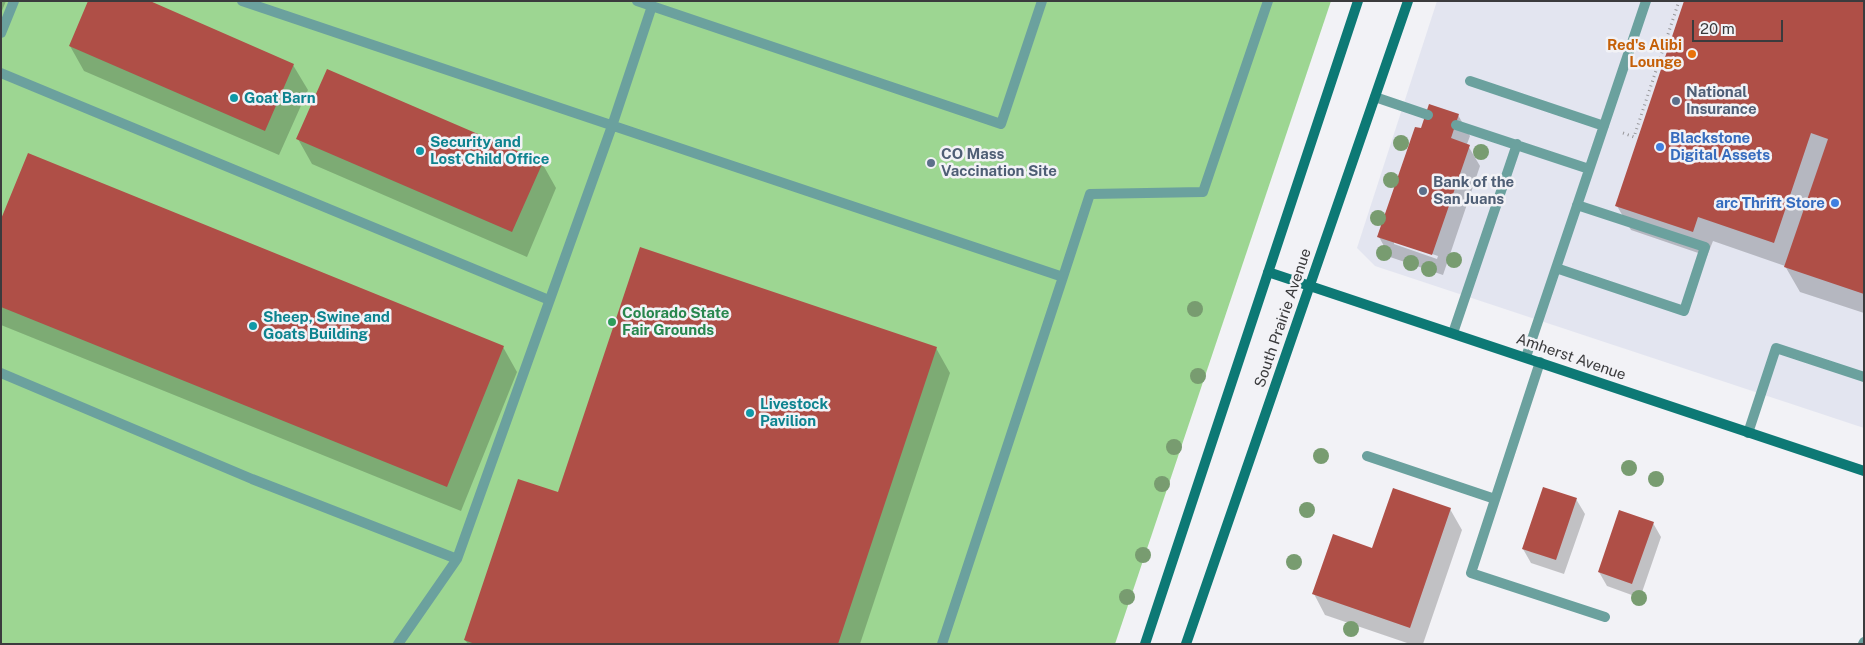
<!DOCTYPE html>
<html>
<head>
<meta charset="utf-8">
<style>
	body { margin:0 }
	#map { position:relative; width:1865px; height:645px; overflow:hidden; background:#f2f2f6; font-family:"Public Sans",sans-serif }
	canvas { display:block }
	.frame { position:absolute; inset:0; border:2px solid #3b3b3d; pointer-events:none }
	.scale { position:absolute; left:1692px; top:20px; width:91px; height:22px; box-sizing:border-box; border:2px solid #3b3b3d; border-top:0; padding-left:6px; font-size:15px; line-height:18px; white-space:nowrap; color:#3b3b3d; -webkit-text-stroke:4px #f2f2f6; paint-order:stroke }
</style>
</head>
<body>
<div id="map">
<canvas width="1865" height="645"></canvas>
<div class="frame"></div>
<div class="scale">20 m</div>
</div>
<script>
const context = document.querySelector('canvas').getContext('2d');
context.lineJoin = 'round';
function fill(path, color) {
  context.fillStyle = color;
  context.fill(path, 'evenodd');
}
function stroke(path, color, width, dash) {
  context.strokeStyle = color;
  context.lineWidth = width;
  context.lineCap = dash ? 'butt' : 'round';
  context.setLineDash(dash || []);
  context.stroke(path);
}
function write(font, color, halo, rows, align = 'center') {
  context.font = font + ' "Public Sans",sans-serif';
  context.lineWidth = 5;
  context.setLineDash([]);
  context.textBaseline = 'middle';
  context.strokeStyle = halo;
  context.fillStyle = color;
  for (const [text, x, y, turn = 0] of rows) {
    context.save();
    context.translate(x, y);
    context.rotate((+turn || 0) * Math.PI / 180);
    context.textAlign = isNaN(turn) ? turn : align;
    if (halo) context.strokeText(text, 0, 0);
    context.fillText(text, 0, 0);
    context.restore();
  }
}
fill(new Path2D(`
	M 1437,1 L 1864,1 L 1864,428 L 1375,266 L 1357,248 Z`), '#e3e5f0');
fill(new Path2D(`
	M 1,1 L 1331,1 L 1115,644 L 1,644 Z`), '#9dd692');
fill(new Path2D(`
	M 1,1 L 6,1 L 1,13 Z
	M 1864,1 L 1864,313 L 1800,292 L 1785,266 L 1713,241 L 1707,256 L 1631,230 L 1617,206 Z
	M 70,46 L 293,65 L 308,90 L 279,155 L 84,71 Z
	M 1458,115 L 1470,136 L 1467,144 L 1480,166 L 1443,275 L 1390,257 L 1379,237 L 1421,130 ZM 1394,241 L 1438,256 L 1437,259 L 1394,244 Z
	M 298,139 L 542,163 L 556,188 L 527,257 L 312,164 Z
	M 1,222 L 503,347 L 517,372 L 461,511 L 1,325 Z
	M 936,348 L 950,373 L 860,644 L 468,644 L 465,640 Z
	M 1576,499 L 1585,514 L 1564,574 L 1531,563 L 1523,549 Z
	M 1450,509 L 1462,530 L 1423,644 L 1410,644 L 1325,615 L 1314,594 L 1373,549 Z
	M 1653,523 L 1661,537 L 1640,598 L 1607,586 L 1599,572 Z`), '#0003');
fill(new Path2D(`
	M 88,1 L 150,1 L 294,64 L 265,131 L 69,46 Z
	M 1684,1 L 1864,1 L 1864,294 L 1784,267 L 1828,139 L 1811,133 L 1774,243 L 1698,217 L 1693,232 L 1615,206 Z
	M 327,69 L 543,162 L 512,232 L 296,139 Z
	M 1429,104 L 1459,114 L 1451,138 L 1470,145 L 1432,255 L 1377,237 L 1415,127 L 1421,128 Z
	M 28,153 L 504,346 L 447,487 L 1,307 L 1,219 Z
	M 640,247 L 937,347 L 838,644 L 475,644 L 464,640 L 518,479 L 558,492 Z
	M 1543,487 L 1577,498 L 1556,560 L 1522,549 Z
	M 1393,488 L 1451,508 L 1410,628 L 1312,594 L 1333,534 L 1372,548 Z
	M 1619,510 L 1654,522 L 1632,584 L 1598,572 Z`), '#af4f47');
stroke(new Path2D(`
	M 1623,133 L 1634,137 L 1679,1`), '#969699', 3, [1, 4]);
stroke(new Path2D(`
	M 242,1 L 1063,277 L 942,644
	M 637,1 L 1001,124 L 1042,1
	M 1,33 L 14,1
	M 1,73 L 549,300
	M 1470,81 L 1604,126
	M 1375,97 L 1428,115
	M 1456,125 L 1589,169
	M 1556,268 L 1684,311 L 1705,247 L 1577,205
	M 1063,277 L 1090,194 L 1203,192 L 1268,1
	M 1453,333 L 1517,144
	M 1526,357 L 1646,1
	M 1540,362 L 1471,573 L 1605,617
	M 1,373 L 252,479 L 457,559
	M 1748,433 L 1776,348 L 1864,377
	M 1367,456 L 1495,499
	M 398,644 L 457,559 L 612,126 L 652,6
	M 1863,644 L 1864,642`), '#6ba19e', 10);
stroke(new Path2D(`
	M 1268,272 L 1864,471
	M 1145,644 L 1358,1
	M 1186,644 L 1408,1`), '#0d7975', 10);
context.fillStyle = '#789c70';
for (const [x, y] of [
	[1401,143],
	[1481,152],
	[1391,180],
	[1378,218],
	[1384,253],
	[1454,260],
	[1411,263],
	[1429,269],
	[1195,309],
	[1198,376],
	[1174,447],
	[1321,456],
	[1629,468],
	[1656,479],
	[1162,484],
	[1307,510],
	[1143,555],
	[1294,562],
	[1127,597],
	[1639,598],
	[1351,629]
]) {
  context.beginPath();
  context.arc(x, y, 8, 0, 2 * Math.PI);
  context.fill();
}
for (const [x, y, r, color] of [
	[1692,54,5,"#e8710a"],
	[234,98,5,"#0f9aa8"],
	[1676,101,5,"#5c6f8a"],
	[1660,147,5,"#3f7fe0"],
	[420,151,5,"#0f9aa8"],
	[931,163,5,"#5c6f8a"],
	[1423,191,5,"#5c6f8a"],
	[1835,203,5,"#3f7fe0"],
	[612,322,5,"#2e9e5b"],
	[253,326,5,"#0f9aa8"],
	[750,413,5,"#0f9aa8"]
]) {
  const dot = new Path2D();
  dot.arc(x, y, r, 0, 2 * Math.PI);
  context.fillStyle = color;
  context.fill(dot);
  stroke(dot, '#f2f2f6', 2);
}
write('bold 15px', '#c56008', '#f2f2f6', [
	["Red's Alibi",1682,45],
	["Lounge",1682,62]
], 'right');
write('bold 15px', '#4e5e75', '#f2f2f6', [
	["National",1686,92],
	["Insurance",1686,109],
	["CO Mass",941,154],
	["Vaccination Site",941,171],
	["Bank of the",1433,182],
	["San Juans",1433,199]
], 'left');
write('bold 15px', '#0d838f', '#f2f2f6', [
	["Goat Barn",244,98],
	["Security and",430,142],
	["Lost Child Office",430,159],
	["Sheep, Swine and",263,317],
	["Goats Building",263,334],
	["Livestock",760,404],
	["Pavilion",760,421]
], 'left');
write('bold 15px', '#366cbe', '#f2f2f6', [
	["Blackstone",1670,138],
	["Digital Assets",1670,155],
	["arc Thrift Store",1825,203,"right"]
], 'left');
write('bold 15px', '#27864d', '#f2f2f6', [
	["Colorado State",622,313],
	["Fair Grounds",622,330]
], 'left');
write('15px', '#3b3b3d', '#f2f2f6', [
	["South Prairie Avenue",1283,318,-71],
	["Amherst Avenue",1571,357,19]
]);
</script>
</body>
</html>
